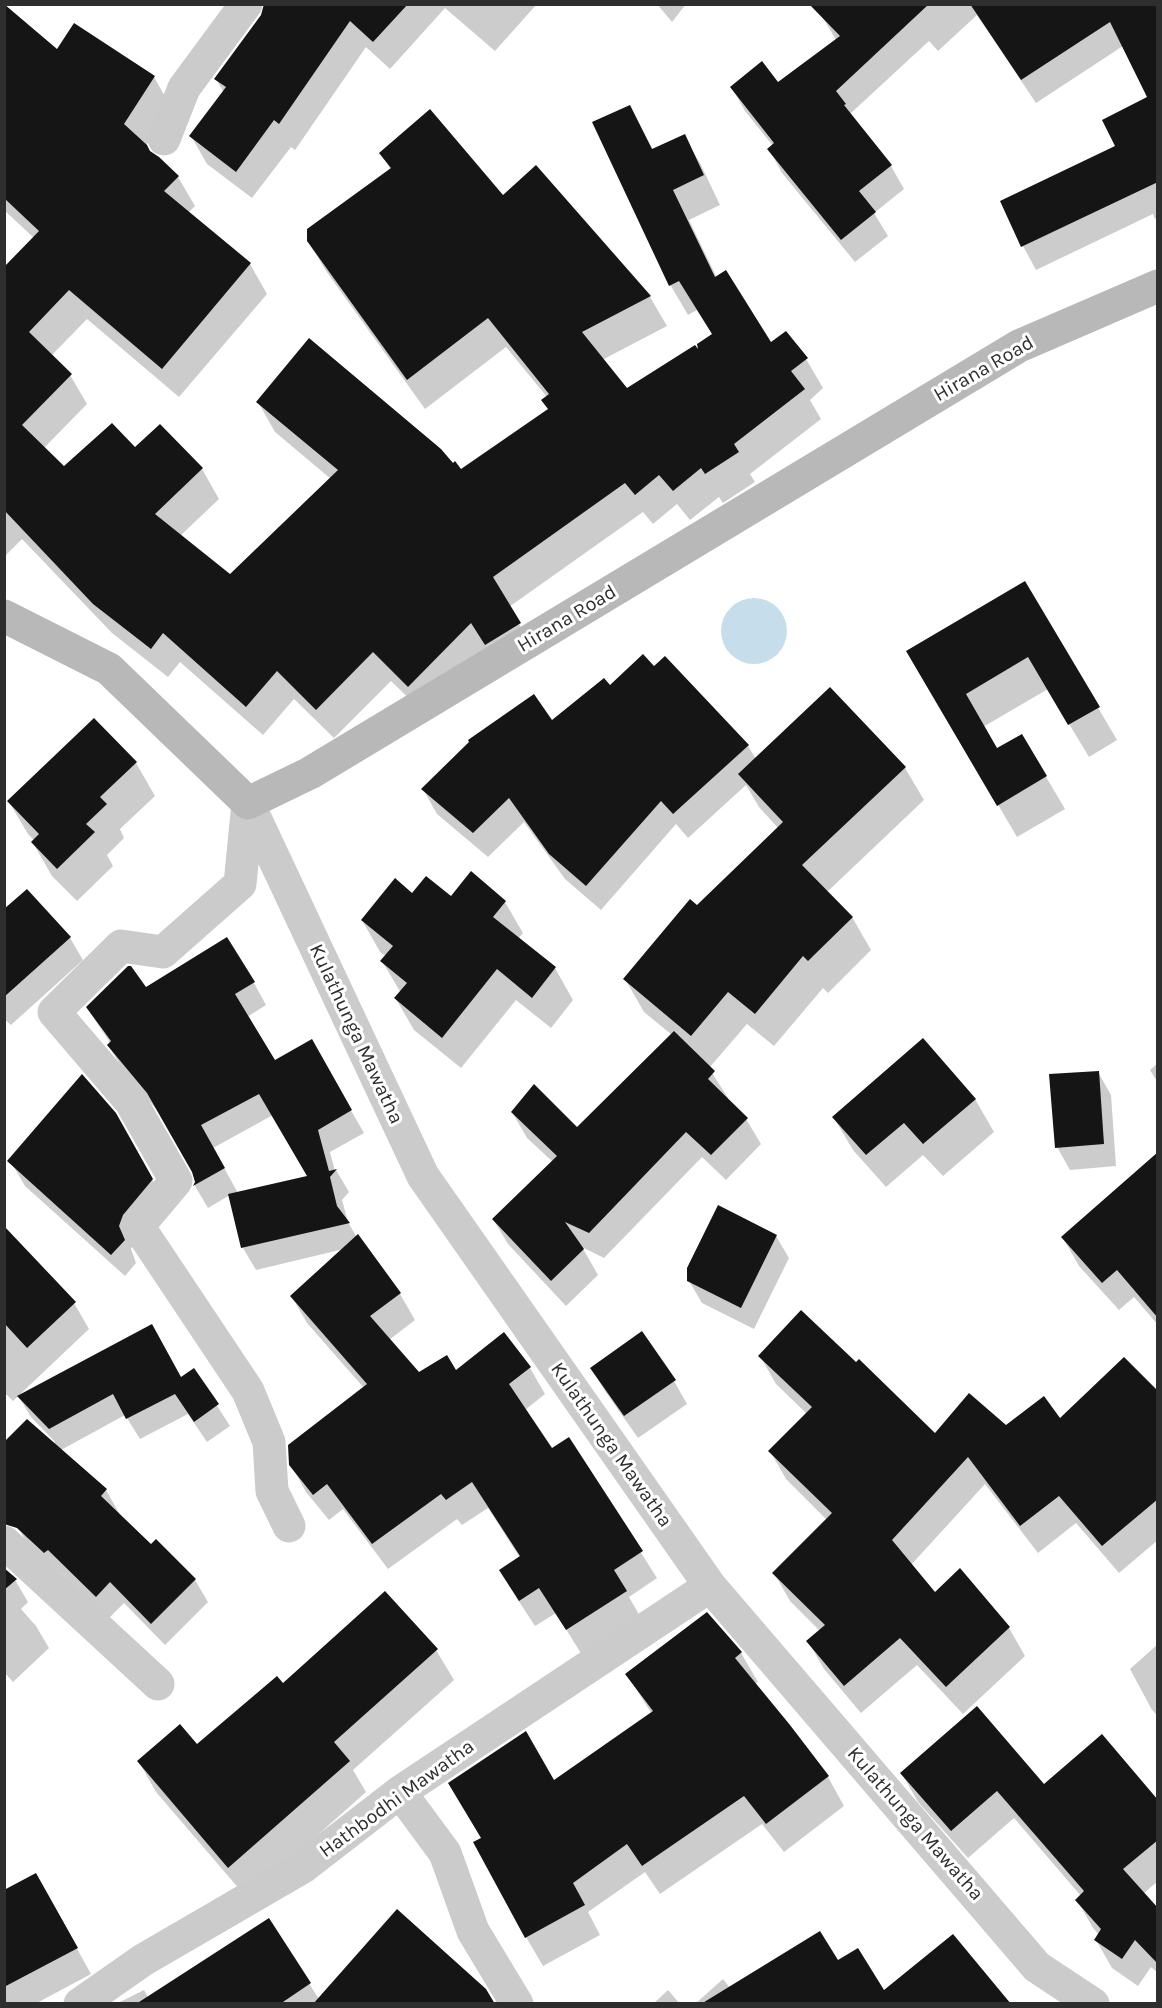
<!DOCTYPE html>
<html>
<head>
<meta charset="utf-8">
<style>
	body { margin:0 }
	#map { position:relative; width:1162px; height:2008px; overflow:hidden; background:#fff; font-family:Karla,sans-serif }
	canvas { display:block }
	.frame { position:absolute; inset:0; border:6px solid #2e2e2e; pointer-events:none }
</style>
</head>
<body>
<div id="map">
<canvas width="1162" height="2008"></canvas>
<div class="frame"></div>
</div>
<script>
const context = document.querySelector('canvas').getContext('2d');
context.lineJoin = 'round';
function fill(path, color) {
  context.fillStyle = color;
  context.fill(path, 'evenodd');
}
function stroke(path, color, width, dash) {
  context.strokeStyle = color;
  context.lineWidth = width;
  context.lineCap = dash ? 'butt' : 'round';
  context.setLineDash(dash || []);
  context.stroke(path);
}
function write(font, color, halo, rows, align = 'center') {
  context.font = font + ' Karla,sans-serif';
  context.lineWidth = 6;
  context.setLineDash([]);
  context.textBaseline = 'middle';
  context.strokeStyle = halo;
  context.fillStyle = color;
  for (const [text, x, y, turn = 0] of rows) {
    context.save();
    context.translate(x, y);
    context.rotate((+turn || 0) * Math.PI / 180);
    context.textAlign = isNaN(turn) ? turn : align;
    if (halo) context.strokeText(text, 0, 0);
    context.fillText(text, 0, 0);
    context.restore();
  }
}
fill(new Path2D(`
	M721 631a33 33 0 1 1 66 0a33 33 0 1 1-66 0Z`), '#c6ddec');
fill(new Path2D(`
	M 266,4 L 537,4 L 495,51 L 445,8 L 390,69 L 366,47 L 295,150 L 291,147 L 252,198 L 207,164 L 191,136 L 224,93 L 216,79 L 262,16 Z
	M 657,4 L 686,4 L 672,22 Z
	M 815,4 L 1158,6 L 1158,217 L 1155,219 L 1153,214 L 1036,270 L 1023,246 L 1117,147 L 1149,97 L 1123,46 L 1036,103 L 977,15 L 938,51 L 929,41 L 850,114 L 891,166 L 904,189 L 874,213 L 888,236 L 855,262 L 782,173 L 769,149 L 773,146 L 745,111 L 732,88 L 778,84 L 836,40 Z
	M 4,6 L 58,51 L 154,77 L 171,107 L 146,146 L 150,153 L 178,177 L 195,206 L 188,213 L 250,264 L 267,294 L 179,397 L 87,319 L 51,356 L 70,375 L 87,404 L 44,448 L 64,469 L 135,449 L 202,469 L 219,499 L 180,536 L 231,576 L 331,479 L 275,432 L 258,402 L 461,471 L 549,410 L 543,400 L 547,397 L 506,347 L 425,409 L 326,271 L 308,241 L 391,170 L 381,154 L 502,197 L 536,168 L 650,297 L 667,326 L 602,360 L 626,390 L 700,354 L 713,335 L 697,310 L 688,315 L 671,286 L 594,123 L 630,107 L 653,150 L 684,136 L 701,165 L 720,205 L 689,220 L 717,278 L 771,345 L 806,359 L 823,388 L 810,400 L 821,419 L 750,474 L 755,482 L 723,503 L 719,497 L 690,520 L 677,504 L 653,524 L 643,512 L 509,607 L 536,653 L 426,715 L 391,681 L 334,738 L 294,699 L 263,735 L 180,662 L 168,677 L 112,633 L 22,539 L 4,557 L 4,269 L 34,238 L 4,210 Z
	M 1025,583 L 1117,740 L 1089,757 L 1048,689 L 983,727 L 997,750 L 1022,736 L 1065,809 L 1017,837 L 908,652 Z
	M 610,687 L 748,746 L 756,759 L 905,768 L 924,800 L 827,892 L 852,917 L 871,950 L 828,993 L 823,988 L 774,1046 L 747,1024 L 709,1068 L 728,1098 L 727,1100 L 746,1119 L 761,1144 L 726,1180 L 702,1157 L 604,1258 L 582,1247 L 598,1275 L 566,1306 L 508,1244 L 493,1219 L 553,1162 L 527,1138 L 512,1112 L 577,1129 L 672,1035 L 644,1012 L 625,979 L 778,828 L 759,807 L 746,785 L 688,838 L 676,824 L 601,910 L 565,879 L 524,822 L 488,857 L 437,814 L 423,789 L 552,722 Z
	M 136,763 L 155,796 L 120,829 L 124,838 L 107,855 L 113,866 L 77,901 L 52,876 L 33,843 L 35,841 L 28,834 L 9,802 Z
	M 27,891 L 70,938 L 83,960 L 11,1025 L 4,1019 L 4,911 Z
	M 412,895 L 505,902 L 523,933 L 518,939 L 555,968 L 573,1000 L 551,1028 L 516,1000 L 461,1068 L 414,1030 L 396,999 L 401,993 L 382,961 L 386,956 L 380,952 L 362,920 Z
	M 254,983 L 266,1005 L 247,1017 L 274,1062 L 311,1041 L 364,1133 L 330,1152 L 335,1171 L 336,1170 L 349,1192 L 342,1200 L 348,1222 L 357,1238 L 358,1237 L 400,1294 L 415,1320 L 389,1340 L 419,1373 L 455,1373 L 504,1334 L 530,1368 L 545,1394 L 525,1410 L 552,1450 L 569,1439 L 657,1578 L 629,1597 L 641,1618 L 582,1655 L 556,1613 L 535,1626 L 516,1597 L 520,1558 L 488,1508 L 462,1525 L 457,1519 L 388,1569 L 343,1509 L 329,1520 L 306,1492 L 291,1465 L 364,1388 L 307,1323 L 292,1297 L 344,1249 L 256,1270 L 243,1248 L 230,1195 L 208,1208 L 195,1186 L 196,1182 L 194,1171 L 161,1115 L 122,1068 L 109,1046 L 111,1044 L 87,1008 L 146,989 ZM 273,1115 L 309,1177 L 238,1193 L 213,1148 Z
	M 1158,1063 L 1158,1083 L 1150,1070 Z
	M 1098,1072 L 1111,1095 L 1116,1166 L 1070,1170 L 1057,1147 Z
	M 975,1099 L 994,1132 L 943,1176 L 923,1155 L 886,1187 L 853,1150 L 834,1118 Z
	M 114,1114 L 165,1202 L 136,1237 L 131,1249 L 136,1263 L 125,1276 L 25,1186 L 12,1164 Z
	M 1158,1154 L 1158,1325 L 1134,1297 L 1119,1310 L 1079,1266 L 1063,1238 Z
	M 4,1228 L 74,1303 L 89,1329 L 13,1401 L 6,1394 L 4,1395 Z
	M 776,1236 L 789,1258 L 754,1329 L 702,1303 L 689,1281 Z
	M 641,1334 L 674,1381 L 687,1404 L 638,1438 L 605,1391 L 592,1369 Z
	M 760,1356 L 935,1435 L 1060,1420 L 1158,1393 L 1158,1540 L 1119,1573 L 1076,1523 L 1038,1553 L 985,1484 L 911,1565 L 935,1594 L 1009,1628 L 1025,1656 L 963,1714 L 917,1665 L 861,1713 L 824,1669 L 808,1641 L 820,1631 L 790,1601 L 774,1573 L 827,1520 L 786,1479 L 770,1451 L 807,1414 L 776,1384 Z
	M 194,1370 L 230,1426 L 207,1442 L 188,1414 L 140,1439 L 125,1415 L 61,1450 L 106,1490 L 119,1513 L 118,1514 L 152,1546 L 156,1541 L 195,1580 L 208,1602 L 165,1645 L 124,1603 L 109,1618 L 61,1572 L 58,1575 L 32,1552 L 19,1529 L 55,1442 L 31,1417 L 19,1397 L 181,1379 Z
	M 4,1570 L 15,1580 L 28,1602 L 21,1609 L 36,1626 L 49,1648 L 13,1682 L 4,1672 Z
	M 707,1614 L 741,1653 L 758,1682 L 755,1684 L 828,1777 L 844,1806 L 784,1852 L 762,1824 L 660,1894 L 645,1872 L 588,1912 L 600,1935 L 543,1966 L 526,1937 L 554,1782 L 652,1714 L 627,1675 Z
	M 1158,1644 L 1158,1716 L 1152,1710 L 1130,1669 Z
	M 436,1650 L 454,1680 L 353,1770 L 366,1792 L 247,1898 L 156,1792 L 139,1762 L 197,1746 L 283,1685 Z
	M 902,1774 L 1044,1786 L 1158,1802 L 1158,1881 L 1143,1894 L 1158,1909 L 1158,1973 L 1151,1967 L 1138,1986 L 1112,1968 L 1096,1940 L 1099,1935 L 1093,1928 L 1077,1900 L 1081,1896 L 1014,1818 L 968,1858 L 918,1802 Z
	M 4,1891 L 50,1900 L 91,1974 L 35,2004 L 4,2004 Z
	M 268,1920 L 319,1999 L 493,2004 L 116,2004 L 144,1990 L 148,1997 Z
	M 838,1962 L 884,1993 L 1009,2004 L 695,2004 L 723,1979 L 730,1988 Z
	M 668,1990 L 680,2004 L 653,2004 Z`), '#0003');
fill(new Path2D(`
	M 4,4 L 57,49 L 74,23 L 155,76 L 124,124 L 147,145 L 150,151 L 159,157 L 179,176 L 164,191 L 251,263 L 162,369 L 69,290 L 29,332 L 72,374 L 22,425 L 64,466 L 112,423 L 135,447 L 160,424 L 203,468 L 155,514 L 230,574 L 338,470 L 256,402 L 309,338 L 441,449 L 453,463 L 455,461 L 461,469 L 548,409 L 541,400 L 549,394 L 488,318 L 407,380 L 307,241 L 307,229 L 391,168 L 379,153 L 430,109 L 503,195 L 536,165 L 651,296 L 582,332 L 627,388 L 695,345 L 698,349 L 697,344 L 712,334 L 679,281 L 669,286 L 592,122 L 630,105 L 652,149 L 685,134 L 704,175 L 673,190 L 715,277 L 726,270 L 771,342 L 786,331 L 808,358 L 791,371 L 805,389 L 734,444 L 739,452 L 705,474 L 701,468 L 673,491 L 659,475 L 635,495 L 625,483 L 493,577 L 521,623 L 485,645 L 471,623 L 408,687 L 373,652 L 316,710 L 277,671 L 246,707 L 163,633 L 151,649 L 93,604 L 4,510 L 4,267 L 39,231 L 4,198 Z
	M 264,4 L 408,4 L 373,42 L 350,21 L 279,124 L 274,120 L 236,172 L 189,136 L 226,87 L 214,79 L 261,15 Z
	M 809,4 L 929,4 L 836,91 L 846,104 L 844,105 L 892,165 L 859,191 L 876,212 L 841,240 L 767,149 L 774,143 L 730,87 L 762,61 L 778,82 L 840,36 Z
	M 970,4 L 1158,4 L 1158,182 L 1021,247 L 1000,201 L 1115,146 L 1102,120 L 1147,97 L 1110,22 L 1021,80 Z
	M 1025,581 L 1100,707 L 1068,725 L 1028,657 L 966,694 L 997,748 L 1022,734 L 1047,776 L 997,806 L 906,651 Z
	M 643,654 L 654,666 L 665,656 L 749,745 L 673,814 L 661,801 L 586,886 L 549,854 L 509,798 L 473,833 L 421,789 L 469,742 L 468,740 L 534,694 L 552,720 L 604,678 L 610,685 Z
	M 830,687 L 906,767 L 802,865 L 853,917 L 808,961 L 803,956 L 755,1014 L 728,992 L 691,1036 L 623,979 L 690,899 L 697,905 L 783,822 L 738,774 Z
	M 94,718 L 137,762 L 100,797 L 107,804 L 86,824 L 95,832 L 57,869 L 31,842 L 39,834 L 7,801 Z
	M 471,871 L 506,901 L 493,917 L 556,967 L 532,998 L 497,969 L 442,1038 L 394,998 L 407,983 L 380,961 L 393,946 L 361,920 L 395,878 L 412,893 L 426,876 L 451,896 Z
	M 27,889 L 71,937 L 4,997 L 4,909 Z
	M 227,937 L 255,982 L 235,994 L 275,1060 L 312,1039 L 352,1110 L 318,1130 L 329,1171 L 337,1169 L 330,1177 L 337,1206 L 350,1223 L 241,1248 L 228,1194 L 307,1176 L 259,1094 L 201,1125 L 225,1168 L 193,1186 L 195,1182 L 192,1172 L 147,1093 L 107,1045 L 111,1041 L 86,1007 L 128,966 L 131,966 L 146,987 Z
	M 674,1031 L 715,1071 L 708,1079 L 748,1118 L 711,1155 L 686,1132 L 589,1233 L 565,1222 L 584,1249 L 551,1281 L 492,1219 L 557,1156 L 511,1112 L 534,1084 L 577,1127 Z
	M 923,1038 L 976,1099 L 923,1144 L 904,1123 L 866,1155 L 832,1117 Z
	M 1099,1071 L 1104,1144 L 1055,1148 L 1049,1074 Z
	M 82,1074 L 116,1113 L 153,1179 L 123,1215 L 119,1226 L 125,1240 L 111,1255 L 7,1161 Z
	M 1158,1152 L 1158,1318 L 1117,1270 L 1102,1283 L 1061,1237 Z
	M 718,1205 L 777,1235 L 741,1308 L 687,1281 L 687,1268 Z
	M 4,1226 L 76,1302 L 27,1348 L 4,1323 Z
	M 358,1234 L 401,1293 L 370,1316 L 419,1372 L 447,1355 L 456,1370 L 504,1332 L 531,1367 L 509,1384 L 552,1448 L 569,1437 L 643,1551 L 614,1570 L 627,1591 L 566,1630 L 539,1588 L 519,1601 L 499,1570 L 520,1556 L 472,1482 L 446,1500 L 441,1494 L 372,1544 L 327,1484 L 313,1495 L 289,1465 L 288,1445 L 367,1384 L 290,1296 Z
	M 801,1310 L 856,1362 L 859,1359 L 935,1433 L 969,1393 L 1006,1425 L 1044,1396 L 1060,1418 L 1124,1357 L 1158,1391 L 1158,1499 L 1102,1546 L 1059,1496 L 1020,1526 L 968,1457 L 892,1540 L 935,1592 L 960,1568 L 1010,1627 L 946,1687 L 900,1638 L 844,1686 L 806,1641 L 825,1625 L 772,1573 L 832,1513 L 768,1451 L 812,1407 L 758,1356 Z
	M 152,1324 L 181,1377 L 194,1368 L 219,1404 L 194,1422 L 175,1394 L 126,1419 L 113,1394 L 49,1429 L 17,1396 Z
	M 642,1331 L 676,1380 L 624,1416 L 590,1368 Z
	M 27,1419 L 107,1489 L 101,1496 L 151,1544 L 156,1539 L 196,1579 L 151,1624 L 110,1582 L 96,1597 L 48,1550 L 44,1553 L 17,1528 L 4,1524 L 4,1442 Z
	M 4,1568 L 17,1579 L 4,1590 Z
	M 385,1591 L 438,1649 L 334,1742 L 350,1761 L 228,1868 L 137,1761 L 180,1724 L 197,1744 L 277,1676 L 283,1683 Z
	M 707,1612 L 742,1652 L 735,1658 L 790,1725 L 829,1776 L 766,1824 L 744,1796 L 642,1866 L 627,1844 L 573,1883 L 585,1905 L 525,1938 L 473,1842 L 481,1838 L 448,1783 L 526,1731 L 554,1780 L 653,1711 L 625,1674 Z
	M 977,1706 L 1044,1784 L 1102,1734 L 1158,1800 L 1158,1840 L 1123,1869 L 1158,1908 L 1158,1964 L 1135,1940 L 1122,1959 L 1094,1940 L 1101,1929 L 1075,1900 L 1084,1891 L 997,1791 L 951,1831 L 900,1773 Z
	M 36,1873 L 78,1948 L 4,1987 L 4,1890 Z
	M 397,1909 L 486,1989 L 495,2004 L 313,2004 Z
	M 269,1918 L 311,1983 L 280,2004 L 136,2004 Z
	M 820,1931 L 838,1960 L 858,1948 L 884,1990 L 953,1934 L 1011,2004 L 701,2004 Z`), '#151515');
stroke(new Path2D(`
	M 164,139 L 184,88 L 246,4
	M 248,803 L 423,1176 L 710,1586 L 1037,1967 L 1093,2004
	M 248,803 L 240,884 L 163,952 L 121,946 L 54,1012 L 131,1102 L 176,1181 L 138,1226 L 248,1391 L 269,1442 L 272,1491 L 289,1526
	M 4,1542 L 158,1684
	M 400,1792 L 445,1853 L 473,1931 L 517,2004
	M 80,2004 L 143,1960 L 303,1867 L 400,1792 L 710,1586`), '#cbcbcb', 33);
stroke(new Path2D(`
	M 4,616 L 109,669 L 248,803 L 310,773 L 1019,346 L 1158,286`), '#b8b8b8', 33);
write('20px', '#2e2e2e', '#fff', [
	["Hirana Road",984,369,-30],
	["Hirana Road",567,619,-31],
	["Kulathunga Mawatha",356,1034,65],
	["Kulathunga Mawatha",611,1445,55],
	["Hathbodhi Mawatha",397,1799,-36],
	["Kulathunga Mawatha",915,1824,49]
]);
</script>
</body>
</html>
